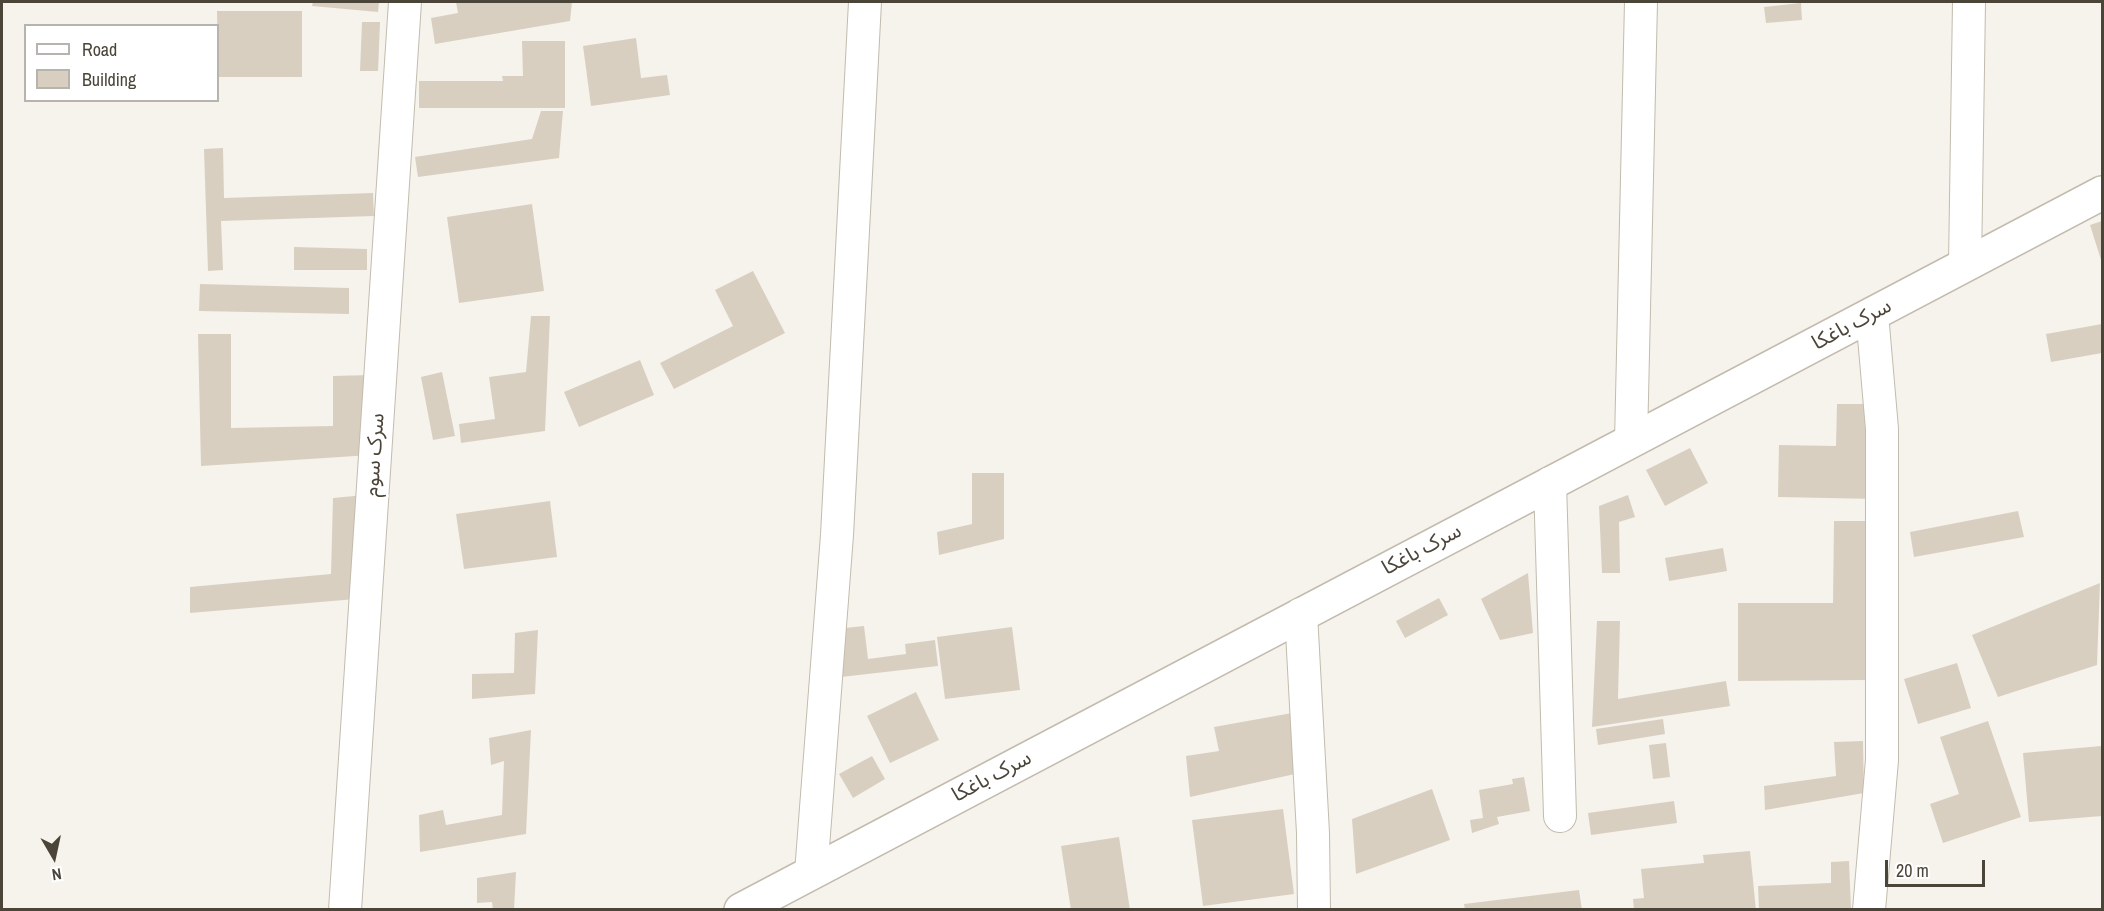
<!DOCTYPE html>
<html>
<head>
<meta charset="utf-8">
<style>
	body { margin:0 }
	#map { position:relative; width:2104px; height:911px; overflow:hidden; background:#f6f3ec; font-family:"Archivo Narrow",sans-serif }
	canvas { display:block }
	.frame { position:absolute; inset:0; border:3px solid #4b4439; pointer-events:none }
	.legend { position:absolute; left:24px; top:24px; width:195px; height:78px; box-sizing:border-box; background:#fff; border:2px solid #b7b4b0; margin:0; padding:8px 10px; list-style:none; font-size:18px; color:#4b4439 }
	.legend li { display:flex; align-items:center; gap:12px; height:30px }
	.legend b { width:30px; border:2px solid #b7b4b0 }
	.north { position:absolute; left:24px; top:827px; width:60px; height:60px; -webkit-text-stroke:4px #fff; paint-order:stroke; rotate:171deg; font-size:16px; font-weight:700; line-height:24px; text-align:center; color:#4b4439 }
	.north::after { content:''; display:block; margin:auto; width:21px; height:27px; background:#4b4439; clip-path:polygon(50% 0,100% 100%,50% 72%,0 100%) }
	.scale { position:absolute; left:1885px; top:860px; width:100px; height:27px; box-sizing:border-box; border:3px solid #4b4439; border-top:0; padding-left:8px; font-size:18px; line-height:21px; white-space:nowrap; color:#4b4439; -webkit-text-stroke:4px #fff; paint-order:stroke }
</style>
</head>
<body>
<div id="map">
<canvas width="2104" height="911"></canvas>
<div class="frame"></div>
<ul class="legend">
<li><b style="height:8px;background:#fff"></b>Road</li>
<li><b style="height:16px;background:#d8cfc1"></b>Building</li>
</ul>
<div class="north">N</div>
<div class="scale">20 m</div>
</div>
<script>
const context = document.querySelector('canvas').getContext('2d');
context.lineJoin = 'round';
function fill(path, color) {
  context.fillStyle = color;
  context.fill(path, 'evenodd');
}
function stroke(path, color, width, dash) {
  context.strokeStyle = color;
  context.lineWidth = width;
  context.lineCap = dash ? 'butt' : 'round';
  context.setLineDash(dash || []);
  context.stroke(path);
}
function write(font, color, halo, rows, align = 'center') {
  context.font = font + ' "Archivo Narrow","Noto Sans Arabic",sans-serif';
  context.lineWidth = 5;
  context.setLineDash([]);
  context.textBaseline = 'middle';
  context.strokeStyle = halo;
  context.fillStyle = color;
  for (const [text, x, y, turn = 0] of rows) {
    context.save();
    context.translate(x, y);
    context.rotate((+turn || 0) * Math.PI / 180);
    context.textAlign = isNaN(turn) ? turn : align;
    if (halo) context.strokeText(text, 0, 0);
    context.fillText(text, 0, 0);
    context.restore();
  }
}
fill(new Path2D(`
	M 313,2 L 379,2 L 378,12 L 312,6 Z
	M 456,2 L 572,2 L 570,21 L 435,44 L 431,18 L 458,13 Z
	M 1801,3 L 1802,20 L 1766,23 L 1764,7 Z
	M 217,11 L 302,11 L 302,77 L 218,77 Z
	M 362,22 L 380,22 L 378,71 L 360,71 Z
	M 636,38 L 641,78 L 667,75 L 670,95 L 591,106 L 583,46 Z
	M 522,41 L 565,41 L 565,108 L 419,108 L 419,81 L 503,81 L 502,76 L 523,76 Z
	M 541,111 L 563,111 L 559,158 L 418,177 L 415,157 L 532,139 Z
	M 223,148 L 224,198 L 373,193 L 374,216 L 221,221 L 223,270 L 208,271 L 204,149 Z
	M 532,204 L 544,291 L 459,303 L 447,217 Z
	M 2102,221 L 2102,263 L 2090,225 Z
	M 294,247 L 367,249 L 367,270 L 294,270 Z
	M 753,271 L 785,333 L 674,389 L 660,363 L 733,326 L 715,290 Z
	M 200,284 L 349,288 L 349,314 L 199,311 Z
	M 531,316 L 550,316 L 545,431 L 461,443 L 459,424 L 495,419 L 489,377 L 526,372 Z
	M 2102,324 L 2102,353 L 2051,362 L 2046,334 Z
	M 198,334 L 231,334 L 231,428 L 333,426 L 333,376 L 370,375 L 371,455 L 201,466 Z
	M 640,360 L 654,395 L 579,427 L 564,392 Z
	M 442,372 L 455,436 L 433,440 L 421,377 Z
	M 1837,404 L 1877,404 L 1876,499 L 1778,497 L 1779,445 L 1836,446 Z
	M 1690,448 L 1708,483 L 1665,506 L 1646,470 Z
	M 972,473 L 1004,473 L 1004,539 L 939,555 L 937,532 L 972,524 Z
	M 365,495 L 356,599 L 190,613 L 190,587 L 331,574 L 333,498 Z
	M 1628,495 L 1635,517 L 1619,522 L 1620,573 L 1602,573 L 1599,506 Z
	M 550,501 L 557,557 L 464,569 L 456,514 Z
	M 2018,511 L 2024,537 L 1914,557 L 1910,532 Z
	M 1834,521 L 1869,521 L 1869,680 L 1738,681 L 1738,603 L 1833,603 Z
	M 1723,548 L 1727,571 L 1669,581 L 1665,558 Z
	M 1528,573 L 1533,633 L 1500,640 L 1481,599 Z
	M 2100,583 L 2097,665 L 1998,697 L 1972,635 Z
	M 1439,598 L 1448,615 L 1405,638 L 1396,621 Z
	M 1597,621 L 1620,621 L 1618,699 L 1726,681 L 1730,706 L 1592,727 Z
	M 864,626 L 868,659 L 906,654 L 905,644 L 935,640 L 938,666 L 841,677 L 835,629 Z
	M 1012,627 L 1020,690 L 945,699 L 937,637 Z
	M 538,630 L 535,694 L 472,699 L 472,674 L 514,673 L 515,633 Z
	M 1957,663 L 1971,708 L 1918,724 L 1904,679 Z
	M 916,692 L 939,740 L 890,763 L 867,716 Z
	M 1292,713 L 1295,774 L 1190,797 L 1186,756 L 1219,751 L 1214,727 Z
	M 1663,719 L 1665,734 L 1598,745 L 1596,729 Z
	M 1988,721 L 2021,817 L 1943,843 L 1930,804 L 1959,794 L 1940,737 Z
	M 531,730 L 526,834 L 420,852 L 419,815 L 443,810 L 446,825 L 502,815 L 504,761 L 491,765 L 489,738 Z
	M 1863,741 L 1864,793 L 1765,810 L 1764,786 L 1836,776 L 1834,742 Z
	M 1666,743 L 1670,777 L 1653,779 L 1649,745 Z
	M 2101,746 L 2102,816 L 2029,822 L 2023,753 Z
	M 872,756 L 885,779 L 853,798 L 839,774 Z
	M 1524,777 L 1530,811 L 1497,817 L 1499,824 L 1472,833 L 1470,820 L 1483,818 L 1479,790 L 1513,784 L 1512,779 Z
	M 1432,789 L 1450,840 L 1356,874 L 1352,819 Z
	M 1674,801 L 1677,823 L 1591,835 L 1588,813 Z
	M 1283,809 L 1294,894 L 1203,906 L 1192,820 Z
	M 1119,837 L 1130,910 L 1071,910 L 1061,846 Z
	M 1750,851 L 1756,910 L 1634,910 L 1633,899 L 1644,898 L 1641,869 L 1704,863 L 1703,855 Z
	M 1849,861 L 1851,909 L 1759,910 L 1758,886 L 1831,883 L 1831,862 Z
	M 516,872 L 514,910 L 493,910 L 492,902 L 477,903 L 477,878 Z
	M 1579,890 L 1582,910 L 1465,910 L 1464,904 Z`), '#d8cfc1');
const minor = new Path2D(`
	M 1965,265 L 1969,2
	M 1631,441 L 1641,2
	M 1550,483 L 1560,816
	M 1301,614 L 1313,833 L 1314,910
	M 811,873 L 837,535 L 865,2
	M 345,910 L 405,2
	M 1869,910 L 1882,760 L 1882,429 L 1872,314`);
const tertiary = new Path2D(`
	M 741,910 L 2102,193`);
stroke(minor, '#c2bbae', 34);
stroke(tertiary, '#c2bbae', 36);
stroke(minor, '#fff', 32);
stroke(tertiary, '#fff', 33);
write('21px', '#4b4439', '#fff', [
	["سرک باغکا",1852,325,-28],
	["سرک سوم",375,455,-86],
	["سرک باغکا",1422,550,-28],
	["سرک باغکا",992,777,-28]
]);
</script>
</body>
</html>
